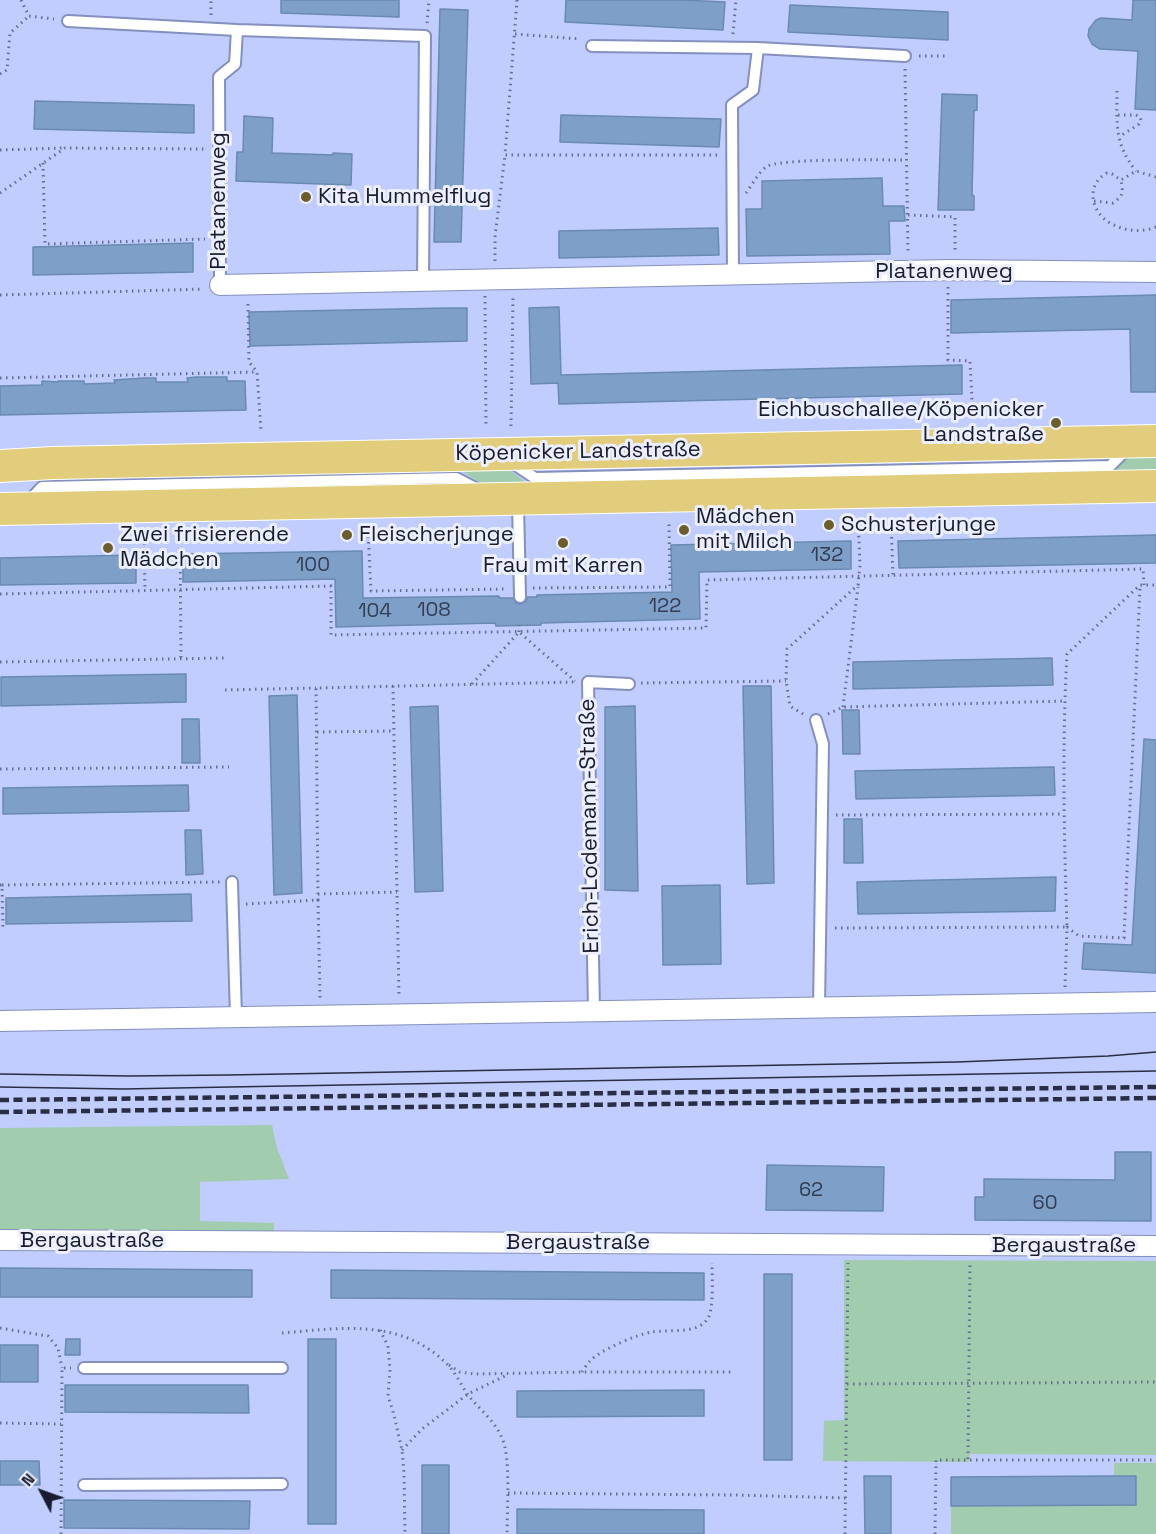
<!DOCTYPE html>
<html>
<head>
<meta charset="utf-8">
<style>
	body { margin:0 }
	#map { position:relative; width:1156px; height:1534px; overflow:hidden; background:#c0cdfe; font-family:"Space Grotesk",sans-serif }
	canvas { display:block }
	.north { position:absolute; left:12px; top:1462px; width:60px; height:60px; -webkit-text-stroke:4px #ebefff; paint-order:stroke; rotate:311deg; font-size:16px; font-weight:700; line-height:24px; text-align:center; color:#181c2e }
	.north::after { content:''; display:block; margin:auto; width:21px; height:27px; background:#181c2e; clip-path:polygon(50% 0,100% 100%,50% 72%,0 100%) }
</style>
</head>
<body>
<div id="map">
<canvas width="1156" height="1534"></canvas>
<div class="north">N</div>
</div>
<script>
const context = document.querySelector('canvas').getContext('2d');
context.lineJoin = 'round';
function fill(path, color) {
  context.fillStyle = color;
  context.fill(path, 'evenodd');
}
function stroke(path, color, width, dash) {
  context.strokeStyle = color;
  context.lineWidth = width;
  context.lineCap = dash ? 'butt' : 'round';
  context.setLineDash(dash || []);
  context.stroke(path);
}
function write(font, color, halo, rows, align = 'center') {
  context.font = font + ' "Space Grotesk",sans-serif';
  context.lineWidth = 6;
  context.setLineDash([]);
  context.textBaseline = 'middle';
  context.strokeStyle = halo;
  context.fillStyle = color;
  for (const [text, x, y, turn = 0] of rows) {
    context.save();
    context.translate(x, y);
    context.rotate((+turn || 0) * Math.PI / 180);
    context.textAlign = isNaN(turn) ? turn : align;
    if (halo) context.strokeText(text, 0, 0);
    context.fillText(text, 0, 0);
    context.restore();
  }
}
fill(new Path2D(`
	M 1156,452 L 1156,475 L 1109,476 L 1129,453 Z
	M 503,465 L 532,487 L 488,488 L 459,469 Z
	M 272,1125 L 277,1148 L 289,1179 L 200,1182 L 200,1221 L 274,1223 L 274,1232 L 0,1230 L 0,1128 Z
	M 844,1260 L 1156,1261 L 1156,1455 L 970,1454 L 969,1462 L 823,1461 L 824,1421 L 844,1420 Z
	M 1114,1463 L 1156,1463 L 1156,1534 L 951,1534 L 951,1506 L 1136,1505 L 1136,1476 L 1114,1476 Z`), '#a1ccae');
const building = new Path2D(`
	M 281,0 L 399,0 L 399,17 L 281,13 Z
	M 566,0 L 683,0 L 725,2 L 723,30 L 565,22 Z
	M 1133,0 L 1156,0 L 1156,110 L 1135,109 L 1138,51 L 1100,49 L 1092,44 L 1088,36 L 1089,29 L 1096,20 L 1101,18 L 1132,20 Z
	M 790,5 L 948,12 L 948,40 L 788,32 Z
	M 440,9 L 468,10 L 461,242 L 434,242 Z
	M 942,94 L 977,95 L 977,110 L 974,111 L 972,195 L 974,196 L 974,210 L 938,210 Z
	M 35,101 L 194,105 L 194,133 L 34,129 Z
	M 561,115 L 721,119 L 719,147 L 560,142 Z
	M 244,116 L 273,118 L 272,153 L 333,155 L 333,153 L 352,154 L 351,185 L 236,181 L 237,152 L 243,152 Z
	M 882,178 L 883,206 L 904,206 L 905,221 L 889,221 L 890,254 L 747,256 L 746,209 L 762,209 L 762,181 Z
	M 718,228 L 719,255 L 559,258 L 559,231 Z
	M 193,243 L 193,272 L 33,275 L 33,247 Z
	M 1156,295 L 1156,392 L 1131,392 L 1130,329 L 951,333 L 951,300 Z
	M 559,307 L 561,375 L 962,365 L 962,394 L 559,404 L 558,383 L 531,384 L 529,308 Z
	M 449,308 L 467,308 L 467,341 L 250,346 L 249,312 Z
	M 196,377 L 227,377 L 227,381 L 245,381 L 246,410 L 0,415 L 0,386 L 42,385 L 42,381 L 58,382 L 58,381 L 84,381 L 84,384 L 115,383 L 114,380 L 144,378 L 156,378 L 156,382 L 188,382 L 187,378 Z
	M 1156,535 L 1156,563 L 899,568 L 898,541 Z
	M 851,541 L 851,569 L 699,572 L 700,619 L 541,623 L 541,625 L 496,626 L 495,623 L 336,627 L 335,579 L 183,582 L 183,554 L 362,551 L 363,598 L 499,596 L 499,598 L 513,598 L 516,603 L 521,604 L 526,601 L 527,597 L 537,597 L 537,595 L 672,592 L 671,545 Z
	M 136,555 L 136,583 L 0,585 L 0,558 Z
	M 1052,658 L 1053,685 L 853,689 L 853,662 Z
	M 186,674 L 186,702 L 1,706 L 1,677 Z
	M 743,686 L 771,686 L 774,883 L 747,884 Z
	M 297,695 L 302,893 L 274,895 L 269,696 Z
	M 438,706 L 443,891 L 415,892 L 410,707 Z
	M 635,706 L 638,891 L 605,890 L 605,707 Z
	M 842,710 L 859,710 L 860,754 L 843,754 Z
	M 182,719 L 199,719 L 200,763 L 182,763 Z
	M 1144,739 L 1156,740 L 1156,973 L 1082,969 L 1084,943 L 1132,945 Z
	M 1054,767 L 1055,795 L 856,799 L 855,771 Z
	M 188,785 L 189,811 L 3,814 L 3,788 Z
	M 844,819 L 862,819 L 863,863 L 844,863 Z
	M 185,830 L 201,830 L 203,874 L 186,875 Z
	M 1056,877 L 1055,911 L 858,914 L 857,882 Z
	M 720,885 L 721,964 L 663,965 L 662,886 Z
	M 191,894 L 192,921 L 6,924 L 6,898 Z
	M 1115,1152 L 1151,1152 L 1151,1221 L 975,1220 L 975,1197 L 984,1197 L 984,1179 L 1115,1180 Z
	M 767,1165 L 884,1167 L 883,1211 L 766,1210 Z
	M 0,1268 L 252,1270 L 252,1297 L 0,1297 Z
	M 331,1270 L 704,1273 L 704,1300 L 331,1298 Z
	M 764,1274 L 792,1274 L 792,1460 L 764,1460 Z
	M 66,1339 L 80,1339 L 80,1355 L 65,1355 Z
	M 308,1339 L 336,1339 L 336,1524 L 308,1524 Z
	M 0,1345 L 38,1345 L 38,1382 L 0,1382 Z
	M 65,1385 L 248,1385 L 249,1413 L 65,1412 Z
	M 704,1390 L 704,1416 L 517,1417 L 517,1391 Z
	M 0,1461 L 39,1461 L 40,1485 L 0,1485 Z
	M 422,1465 L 449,1465 L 449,1534 L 422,1534 Z
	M 864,1476 L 891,1476 L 891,1534 L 865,1534 Z
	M 1114,1476 L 1136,1476 L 1136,1505 L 951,1506 L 951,1477 Z
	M 64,1500 L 250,1501 L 249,1529 L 64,1528 Z
	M 517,1509 L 704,1510 L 704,1534 L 517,1534 Z`);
fill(building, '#7e9fc8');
stroke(building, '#698ab1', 1.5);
const lane = new Path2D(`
	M 68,21 L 237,30 L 425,36 L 423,280
	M 592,46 L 758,48 L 905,56
	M 733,276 L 732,105 L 753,90 L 758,48
	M 220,285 L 219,77 L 235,64 L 237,30
	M 511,462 L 535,478 L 1110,466 L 1128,448
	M 29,501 L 42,487 L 456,478 L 481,491
	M 518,502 L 520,597
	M 816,720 L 823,744 L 819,1007
	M 232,882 L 236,1017
	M 594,1011 L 588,682 L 629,684
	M 84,1368 L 282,1368
	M 84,1485 L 282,1484`);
const street = new Path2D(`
	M 220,285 L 949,270 L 1156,272
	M 0,1021 L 1156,1002
	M 0,1240 L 1156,1246`);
const primary = new Path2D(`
	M 0,466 L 53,463 L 1156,441
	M 0,509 L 1156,486`);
stroke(lane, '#8490be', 14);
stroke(street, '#8490be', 22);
stroke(primary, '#fff', 34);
stroke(new Path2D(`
	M 21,0 L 29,16 L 54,19
	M 517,0 L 505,155 L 720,155
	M 211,15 L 211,0
	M 427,23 L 429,0
	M 515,34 L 580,39
	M 733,34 L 736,0
	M 919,56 L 946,56
	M 905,69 L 908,251
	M 0,74 L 7,70 L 10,33 L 29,16
	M 1117,91 C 1117,125 1114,143 1136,171
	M 1118,115 L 1136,115 L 1140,117 L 1141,120 L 1139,124 L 1119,137
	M 0,150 L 63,148
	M 43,163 L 45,244 L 205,239
	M 1156,177 L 1136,171 L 1121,180 L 1112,174 L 1107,173 C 1085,185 1091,212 1110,223 C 1124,231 1141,233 1156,227
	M 0,193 L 65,148 L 206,149
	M 746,193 C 752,185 759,172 766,167 C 777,158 885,160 906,160
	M 1094,201 L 1113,203 C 1124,195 1123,193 1121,180
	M 908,215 L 955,217 L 955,251
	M 495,261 L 495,237 L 505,155
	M 948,287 L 948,360 L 970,361 L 973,420
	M 0,295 L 204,289
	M 485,296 L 486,426
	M 248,304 L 249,362 L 257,372 L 261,431
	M 0,378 L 257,372
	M 511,426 L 513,296
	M 891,519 L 893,575
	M 368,530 L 371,591 L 506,589
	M 180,536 L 181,659
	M 144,537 L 145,589
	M 533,588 L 670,587 L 669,523
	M 0,594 L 331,586 L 331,635 L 706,628 L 707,580 L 1143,569 L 1144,585
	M 519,632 L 519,625
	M 0,662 L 224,658
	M 641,683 L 786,681
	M 472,684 L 519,632 L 575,681
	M 393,686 L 399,996
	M 225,690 L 316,688
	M 843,707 L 858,587
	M 803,714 L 790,706 L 786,681 L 787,649 L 858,585 L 860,565 L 858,519
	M 828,714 L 843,707 L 1064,701
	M 317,732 L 394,731
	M 0,769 L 229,767
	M 836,815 L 1063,814
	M 0,885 L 2,885 L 3,929
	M 2,885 L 220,882
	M 318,894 L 397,892
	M 318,900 L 320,998
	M 246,904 L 318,900 L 316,688 L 575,682
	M 835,928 L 1067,927 C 1064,836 1062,745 1067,654 L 1140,585 L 1156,585
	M 1065,987 L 1067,927 L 1079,936 L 1124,938 L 1140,587
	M 0,1328 L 48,1336 L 58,1348 L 62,1368
	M 380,1330 L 388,1346 L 390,1370 L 388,1396 L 394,1415 L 402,1450 L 404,1472 L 405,1534
	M 282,1333 C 341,1328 401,1318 447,1364 C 456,1373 461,1385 468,1395 C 479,1409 495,1421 502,1438 C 511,1457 507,1511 507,1534
	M 449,1365 L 460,1372 L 475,1374 L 582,1372 L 733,1372
	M 582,1372 C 584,1369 587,1364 590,1361 C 600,1350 638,1334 652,1332 C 669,1329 698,1335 708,1318 C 714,1309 712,1274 712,1263
	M 847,1384 L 1156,1382
	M 0,1423 L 61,1424
	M 402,1450 L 422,1429 L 468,1394 L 507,1375
	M 968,1459 L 970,1263
	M 508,1493 L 734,1495 L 846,1498
	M 61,1534 L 62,1368 L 71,1368
	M 845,1534 L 848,1263
	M 935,1534 L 936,1460 L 1156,1460`), '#666e8f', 3, [1.5, 4.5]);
stroke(lane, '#fff', 10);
stroke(street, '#fff', 20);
stroke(primary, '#e1cd7b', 32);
stroke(new Path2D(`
	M 0,1074 L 128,1076 L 228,1075 L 957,1062 L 1108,1056 L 1156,1052
	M 0,1087 L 124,1089 L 229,1087 L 1156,1071`), '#292e43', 1.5);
stroke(new Path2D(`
	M 0,1100 L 1156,1087
	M 0,1112 L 1156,1098`), '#292e43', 4.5, [9, 4.5]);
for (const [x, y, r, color] of [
	[306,197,6,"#6c5e2b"],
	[1056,423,6,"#6c5e2b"],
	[829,525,6,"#6c5e2b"],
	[684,530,6,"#6c5e2b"],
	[347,535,6,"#6c5e2b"],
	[563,543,6,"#6c5e2b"],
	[108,548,6,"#6c5e2b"]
]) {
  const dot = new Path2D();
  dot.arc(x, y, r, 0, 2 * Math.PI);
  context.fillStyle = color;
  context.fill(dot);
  stroke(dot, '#ebefff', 2);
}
write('20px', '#323d54', null, [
	["132",827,556],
	["100",313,566],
	["122",665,607],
	["108",434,611],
	["104",375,612],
	["62",811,1191],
	["60",1045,1204]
]);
write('22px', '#181c2e', '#ebefff', [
	["Kita Hummelflug",318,197],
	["Eichbuschallee/Köpenicker",1044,410,"right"],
	["Landstraße",1044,435,"right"],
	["Mädchen",696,517],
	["mit Milch",696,542],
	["Schusterjunge",841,525],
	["Zwei frisierende",120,535],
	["Mädchen",120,560],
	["Fleischerjunge",359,535],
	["Frau mit Karren",563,566,"center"]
], 'left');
write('22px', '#181c2e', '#ebefff', [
	["Platanenweg",219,201,-90],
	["Platanenweg",944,272],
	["Köpenicker Landstraße",578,452,-1],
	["Erich-Lodemann-Straße",590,826,-91],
	["Bergaustraße",92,1241],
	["Bergaustraße",578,1243],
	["Bergaustraße",1064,1246]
]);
</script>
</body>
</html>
